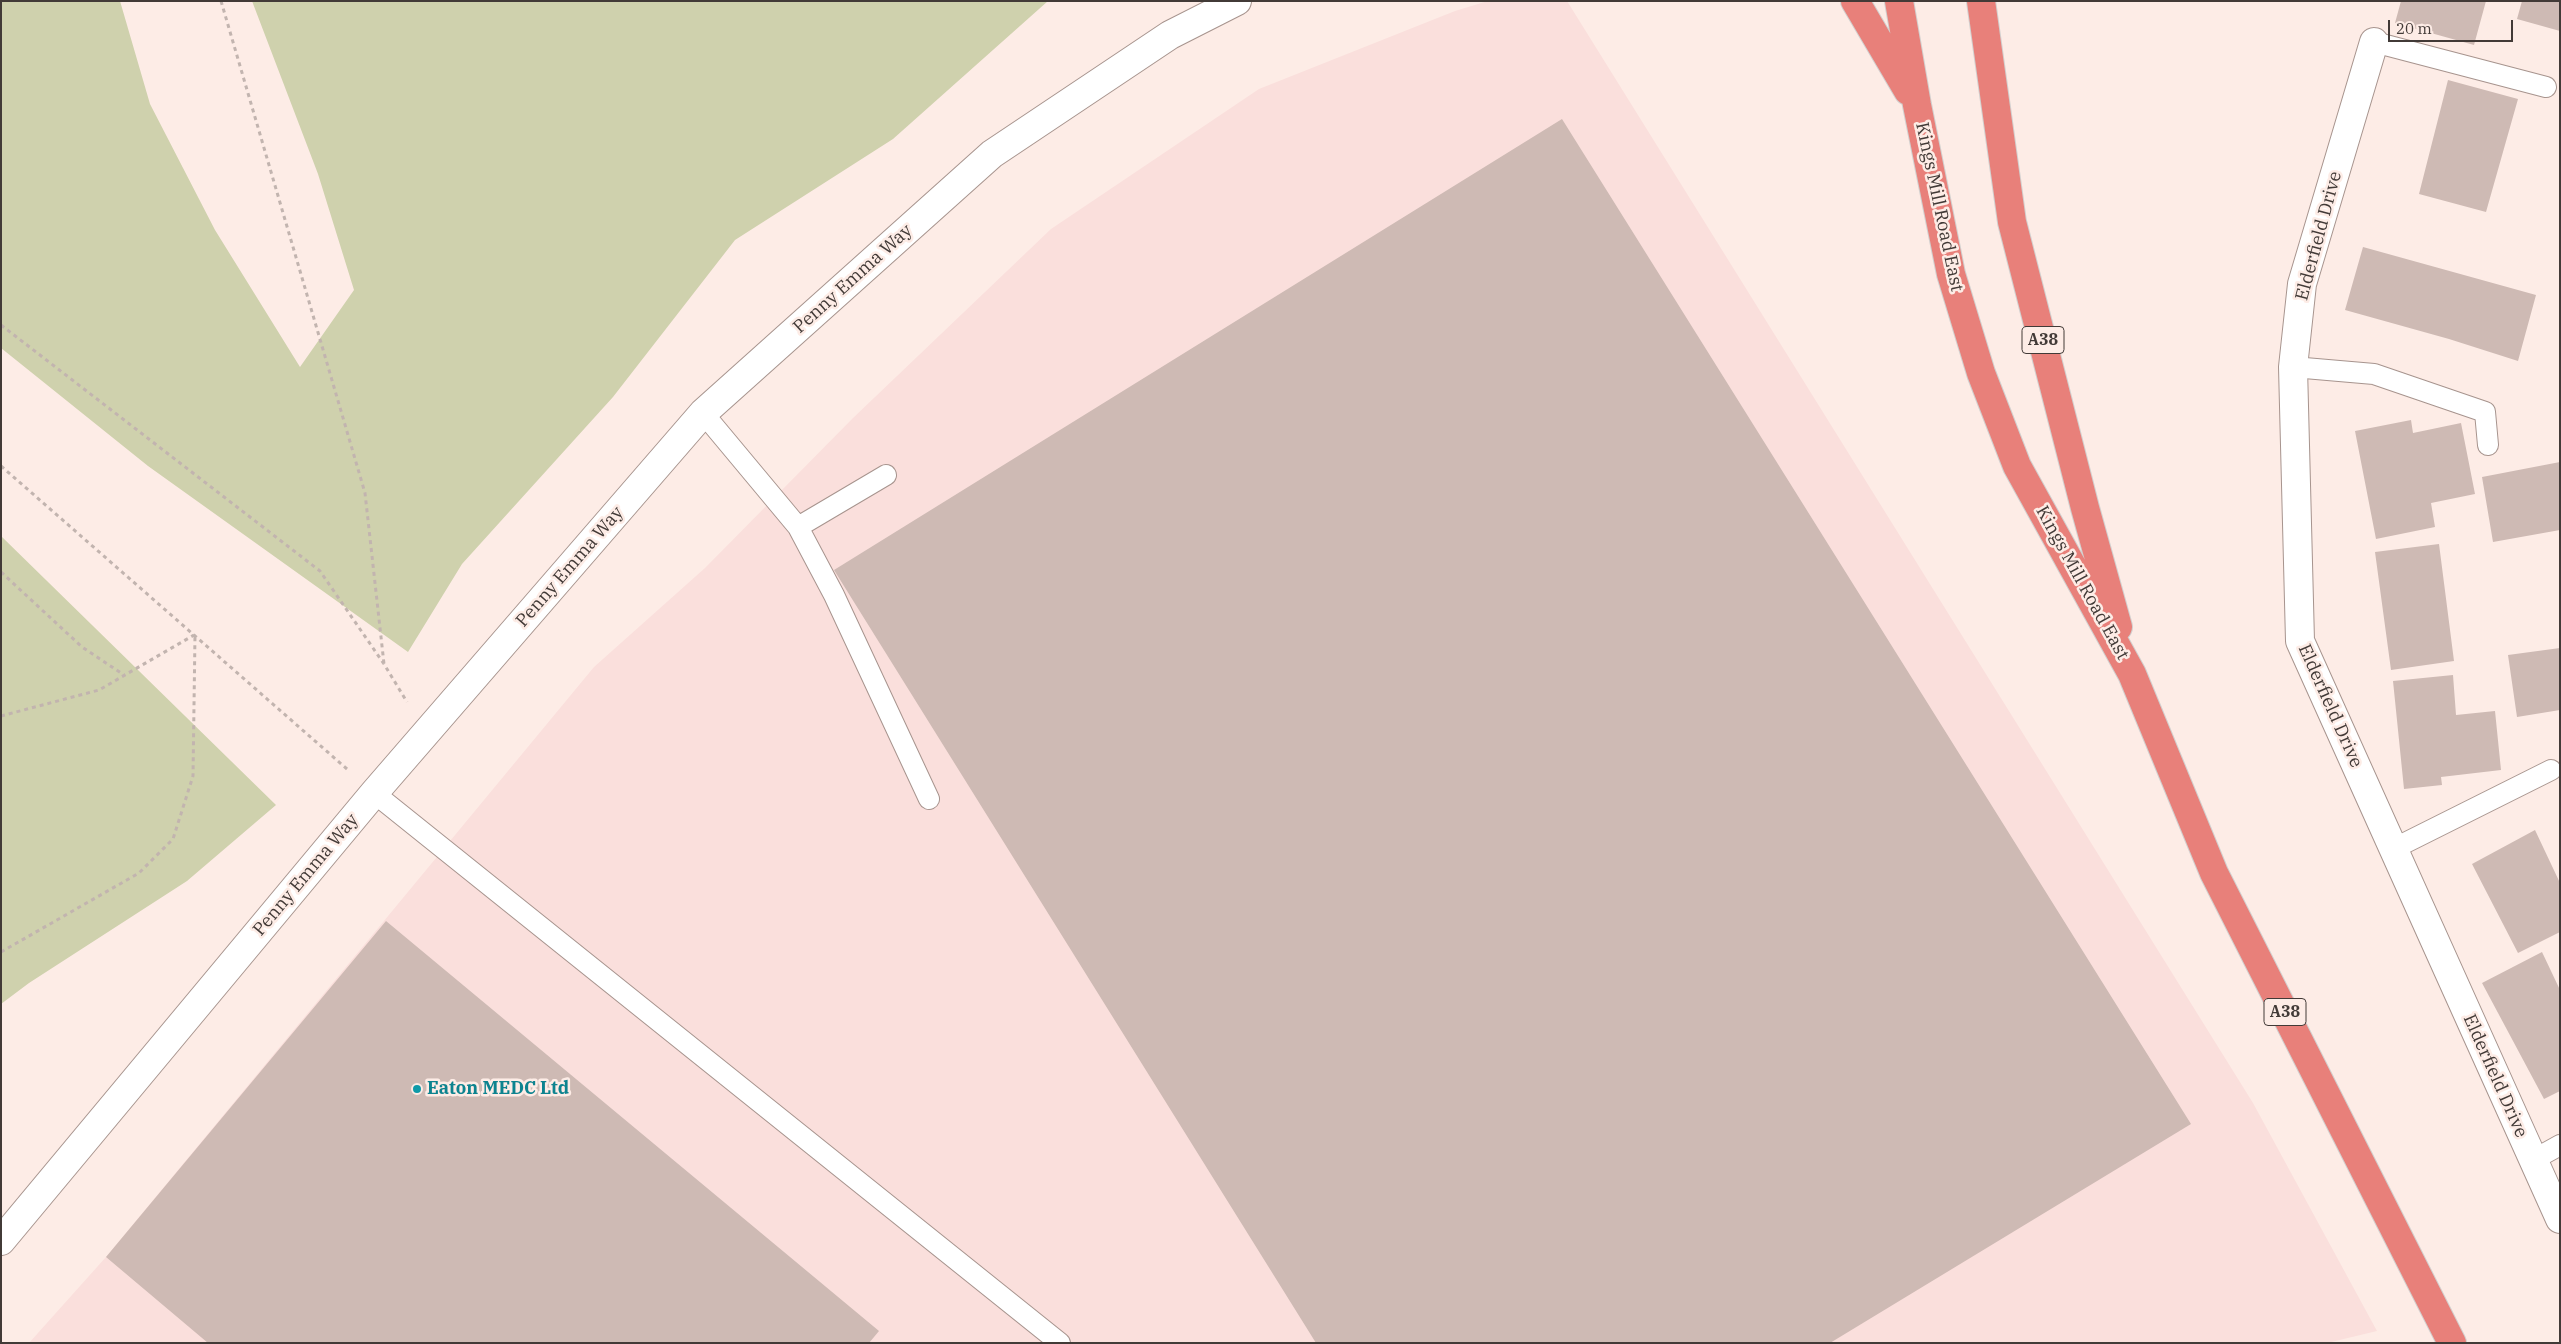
<!DOCTYPE html>
<html>
<head>
<meta charset="utf-8">
<style>
	body { margin:0 }
	#map { position:relative; width:2561px; height:1344px; overflow:hidden; background:#fdece6; font-family:"IBM Plex Serif",serif }
	canvas { display:block }
	.frame { position:absolute; inset:0; border:2px solid #423a37; pointer-events:none }
	.scale { position:absolute; left:2388px; top:20px; width:125px; height:22px; box-sizing:border-box; border:2px solid #423a37; border-top:0; padding-left:6px; font-size:15px; line-height:18px; white-space:nowrap; color:#423a37; -webkit-text-stroke:4px #fdece6; paint-order:stroke }
</style>
</head>
<body>
<div id="map">
<canvas width="2561" height="1344"></canvas>
<div class="frame"></div>
<div class="scale">20 m</div>
</div>
<script>
const context = document.querySelector('canvas').getContext('2d');
context.lineJoin = 'round';
function fill(path, color) {
  context.fillStyle = color;
  context.fill(path, 'evenodd');
}
function stroke(path, color, width, dash) {
  context.strokeStyle = color;
  context.lineWidth = width;
  context.lineCap = dash ? 'butt' : 'round';
  context.setLineDash(dash || []);
  context.stroke(path);
}
function write(font, color, halo, rows, align = 'center') {
  context.font = font + ' "IBM Plex Serif",serif';
  context.lineWidth = 5;
  context.setLineDash([]);
  context.textBaseline = 'middle';
  context.strokeStyle = halo;
  context.fillStyle = color;
  for (const [text, x, y, turn = 0] of rows) {
    context.save();
    context.translate(x, y);
    context.rotate((+turn || 0) * Math.PI / 180);
    context.textAlign = isNaN(turn) ? turn : align;
    if (halo) context.strokeText(text, 0, 0);
    context.fillText(text, 0, 0);
    context.restore();
  }
}
fill(new Path2D(`
	M 1488,1 L 1567,1 L 2253,1103 L 2377,1331 L 2327,1343 L 29,1343 L 106,1257 L 594,667 L 705,568 L 853,418 L 1051,229 L 1259,89 L 1455,11 Z`), '#fadfdc');
fill(new Path2D(`
	M 1,1 L 120,1 L 150,104 L 215,230 L 300,367 L 354,290 L 318,174 L 252,1 L 1048,1 L 893,139 L 735,240 L 613,397 L 462,564 L 408,652 L 148,466 L 1,348 Z
	M 1,536 L 276,805 L 187,881 L 29,983 L 1,1004 Z`), '#cfd1ad');
fill(new Path2D(`
	M 2401,1 L 2486,1 L 2474,45 L 2395,23 Z
	M 2522,1 L 2560,1 L 2560,31 L 2517,19 Z
	M 2448,80 L 2518,99 L 2486,212 L 2419,194 Z
	M 1562,119 L 2191,1124 L 1830,1343 L 1316,1343 L 834,570 Z
	M 2363,247 L 2536,295 L 2518,361 L 2449,339 L 2345,310 Z
	M 2411,420 L 2413,433 L 2461,423 L 2475,494 L 2431,503 L 2435,527 L 2376,539 L 2355,431 Z
	M 2560,462 L 2560,530 L 2493,542 L 2482,477 Z
	M 2439,544 L 2454,661 L 2391,670 L 2375,552 Z
	M 2560,648 L 2560,710 L 2517,717 L 2508,655 Z
	M 2453,675 L 2456,715 L 2495,711 L 2501,770 L 2441,777 L 2442,785 L 2404,789 L 2393,681 Z
	M 2535,830 L 2560,883 L 2560,932 L 2518,953 L 2472,864 Z
	M 386,921 L 879,1331 L 869,1343 L 208,1343 L 106,1257 Z
	M 2542,952 L 2560,990 L 2560,1091 L 2544,1099 L 2482,983 Z`), '#cebab4');
const service = new Path2D(`
	M 2374,42 L 2546,87
	M 2293,367 L 2374,374 L 2485,412 L 2488,445
	M 703,413 L 798,527 L 834,595 L 929,799
	M 798,527 L 886,475
	M 374,793 L 1060,1343
	M 2393,849 L 2551,770
	M 2533,1160 L 2560,1145`);
const minor = new Path2D(`
	M 2374,42 L 2302,284 L 2293,367 L 2300,641 L 2560,1219`);
const secondary = new Path2D(`
	M 1,1241 L 374,793 L 703,413 L 992,154 L 1170,35 L 1237,1`);
const trunk = new Path2D(`
	M 1855,1 L 1908,91
	M 1899,1 L 1917,105 L 1951,274 L 1981,373 L 2017,466 L 2132,674 L 2214,873 L 2452,1343
	M 1981,1 L 2012,222 L 2085,508 L 2118,627`);
stroke(service, '#a7948e', 22);
stroke(minor, '#a7948e', 30);
stroke(secondary, '#a7948e', 30);
stroke(trunk, '#d2d0cf', 30);
stroke(new Path2D(`
	M 221,1 L 365,493 L 384,664
	M 1,325 L 320,571 L 384,664 L 407,702
	M 1,466 L 347,769
	M 1,572 L 82,647 L 124,675
	M 1,716 L 99,690 L 194,635
	M 1,952 L 139,873 L 173,839 L 193,776 L 195,635`), '#c2b4af', 3, [4, 4]);
stroke(service, '#fff', 20);
stroke(minor, '#fff', 28);
stroke(secondary, '#fff', 28);
stroke(trunk, '#e8807a', 28);
for (const [x, y, r, color] of [
	[417,1089,5,"#0f9aa8"]
]) {
  const dot = new Path2D();
  dot.arc(x, y, r, 0, 2 * Math.PI);
  context.fillStyle = color;
  context.fill(dot);
  stroke(dot, '#fdece6', 2);
}
for (const [x, y, w] of [
	[2043,340,42],
	[2285,1012,42]
]) {
  const box = new Path2D();
  box.roundRect(x - w / 2, y - 13.5, w, 27, 4);
  context.fillStyle = '#fdece6';
  context.fill(box);
  stroke(box, '#423a37', 1);
}
write('bold 16px', '#423a37', null, [
	["A38",2043,340],
	["A38",2285,1012]
]);
write('18px', '#423a37', '#fdece6', [
	["Kings Mill Road East",1939,207,78],
	["Elderfield Drive",2319,236,-75],
	["Penny Emma Way",853,279,-42],
	["Penny Emma Way",570,567,-49],
	["Kings Mill Road East",2082,583,61],
	["Elderfield Drive",2330,706,66],
	["Penny Emma Way",306,875,-50],
	["Elderfield Drive",2495,1076,66]
]);
write('bold 18px', '#0d838f', '#fdece6', [
	["Eaton MEDC Ltd",427,1089]
], 'left');
</script>
</body>
</html>
